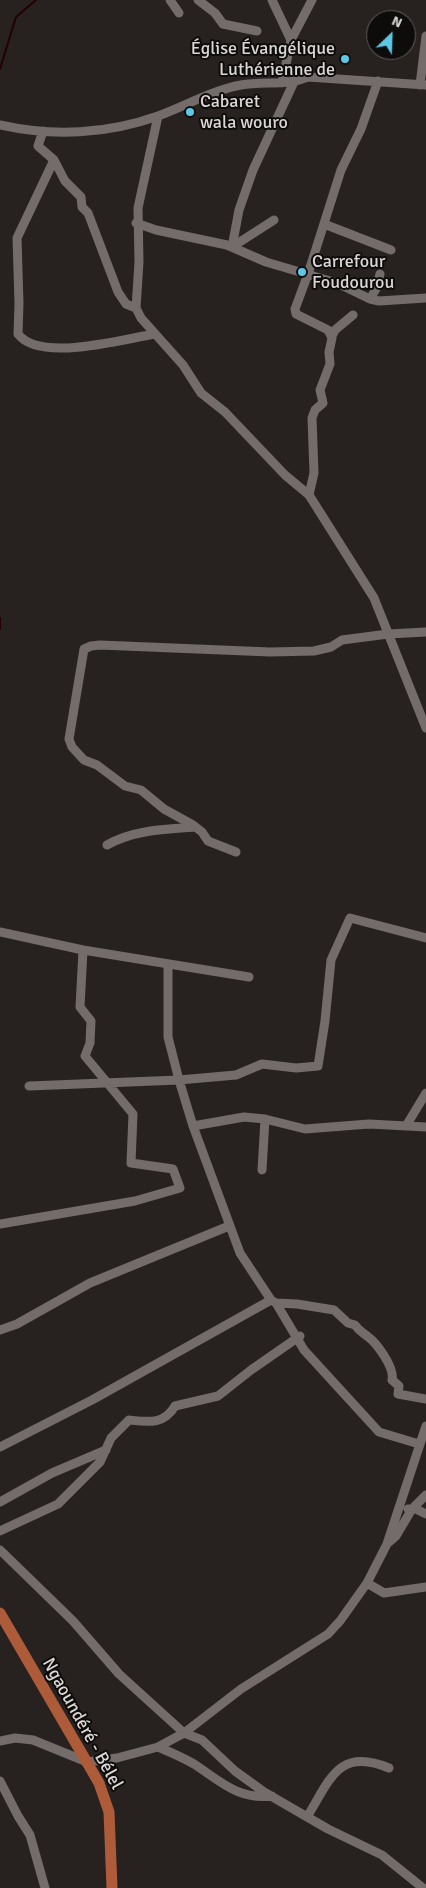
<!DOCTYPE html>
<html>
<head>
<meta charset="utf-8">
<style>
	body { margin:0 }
	#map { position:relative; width:426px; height:1888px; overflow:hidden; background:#272220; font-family:Signika,sans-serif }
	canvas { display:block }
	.north { position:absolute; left:366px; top:10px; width:50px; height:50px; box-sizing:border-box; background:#0e0c0b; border:1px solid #605d5c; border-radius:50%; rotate:24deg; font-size:14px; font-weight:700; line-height:20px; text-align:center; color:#dad6d5 }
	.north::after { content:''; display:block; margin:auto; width:18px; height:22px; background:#5bc8e6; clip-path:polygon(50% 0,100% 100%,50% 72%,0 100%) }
</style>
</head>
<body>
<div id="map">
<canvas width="426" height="1888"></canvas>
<div class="north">N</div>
</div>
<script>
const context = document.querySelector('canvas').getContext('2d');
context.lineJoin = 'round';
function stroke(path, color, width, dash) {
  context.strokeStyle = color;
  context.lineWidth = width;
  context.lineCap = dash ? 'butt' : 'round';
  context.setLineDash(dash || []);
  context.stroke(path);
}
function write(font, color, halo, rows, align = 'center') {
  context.font = font + ' Signika,sans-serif';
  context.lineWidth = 4;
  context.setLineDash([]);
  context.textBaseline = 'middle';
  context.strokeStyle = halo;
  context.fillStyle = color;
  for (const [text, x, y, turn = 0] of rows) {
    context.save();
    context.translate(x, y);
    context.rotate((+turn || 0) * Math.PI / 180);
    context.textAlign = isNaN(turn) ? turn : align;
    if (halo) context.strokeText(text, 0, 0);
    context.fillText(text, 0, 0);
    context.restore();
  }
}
stroke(new Path2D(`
	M 0,69 L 16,17 L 36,0
	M 0,618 L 0,629`), '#240100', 2);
stroke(new Path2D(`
	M 170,0 L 179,13
	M 198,0 L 215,13 L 223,24 L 257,31
	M 272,0 L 291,40
	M 282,83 L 291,40 L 312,0
	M 420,85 L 426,36
	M 158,116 L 138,208 L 139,262 L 136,308 L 141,318 L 183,365 L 201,393 L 225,412 L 285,475 L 309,495 L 374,598 L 426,728
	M 0,125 C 53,137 108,134 158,116 C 185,106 213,90 241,85 C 264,81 286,86 308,77 L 426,85
	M 43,131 L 38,146 L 54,160 L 17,238 L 19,303 L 18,334 C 40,363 123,339 155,334
	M 54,160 L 65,181 L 81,197 L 82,207 L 88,213 L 118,292 L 126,304 L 136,308
	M 274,220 L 232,247 L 239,210 L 253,170 L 293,84
	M 136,223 L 156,230 L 227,245 L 266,262 L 337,283 L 370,299 L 376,289 L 380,274
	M 324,224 L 391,250
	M 370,299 L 379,301 L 426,298
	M 332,336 L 335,330 L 353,315
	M 309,495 L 314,473 L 312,418 L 315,410 L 323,403 L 320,390 L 330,364 L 329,352 L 332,338 L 328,330 L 296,314 L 295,309 L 308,274 L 341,170 L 361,129 L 378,81
	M 107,845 C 133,830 166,829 195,827
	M 236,852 L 208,841 L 202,832 L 193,825 L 164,809 L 141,790 L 125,786 L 97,765 L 84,760 L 72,747 L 69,739 L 84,649 L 91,646 L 100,645 L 270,652 L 314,651 L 331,647 L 342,640 L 388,634 L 426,632
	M 0,932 L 83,950
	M 168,964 L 168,1037 L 179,1080 L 193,1126 L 240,1253 L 271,1300 L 276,1303 L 297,1304 L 334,1310 L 348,1323 L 355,1325 C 359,1331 362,1332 367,1336 C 377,1343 395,1368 392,1380 L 399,1386 L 398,1394 L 426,1399
	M 29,1086 L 179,1080 L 236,1075 L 262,1064 L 296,1068 L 318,1066 L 325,1021 L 331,960 L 350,918 L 426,938
	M 193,1126 L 244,1117 L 265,1119
	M 406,1126 L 426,1093
	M 262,1170 L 265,1119 L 305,1129 L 369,1124 L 426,1127
	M 0,1224 L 135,1201 L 180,1188 L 173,1169 L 131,1163 L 133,1114 L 85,1056 L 90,1043 L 91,1021 L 80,1007 L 83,950 L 249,977
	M 276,1303 L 304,1350 L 379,1432 L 419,1444
	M 0,1330 L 17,1324 L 90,1283 L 229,1226
	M 0,1447 L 92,1400 L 271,1300
	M 0,1502 L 52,1473 L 106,1450
	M 408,1509 L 416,1509 L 426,1514
	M 0,1531 L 58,1504 L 100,1462 L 111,1438 L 129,1420 C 148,1422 164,1425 175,1406 L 218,1396 L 251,1370 L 300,1336
	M 389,1542 L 396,1536 L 412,1509 L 426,1495
	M 0,1550 L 73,1621 L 119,1674 L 184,1733 L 202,1740 L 235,1771 L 264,1792 L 328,1829 L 382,1855 L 423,1888
	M 367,1583 L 384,1593 L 426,1587
	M 0,1741 L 15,1738 L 33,1740 L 87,1762 L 117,1758 L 158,1747 L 184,1733 L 241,1689 L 328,1634 L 340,1621 L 367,1583 L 387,1544 L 426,1426
	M 158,1747 C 170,1752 182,1757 194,1764 C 220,1781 238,1800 272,1796
	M 0,1781 L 18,1816 L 30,1835 L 45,1888
	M 307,1817 C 330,1780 338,1747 389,1768`), '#736c6a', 9);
stroke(new Path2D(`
	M 0,1613 L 99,1783 L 109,1812 L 112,1888`), '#ae5b3a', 11);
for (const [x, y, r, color] of [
	[345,59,5,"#5bc8e6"],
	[190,112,5,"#5bc8e6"],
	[302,272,5,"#5bc8e6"]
]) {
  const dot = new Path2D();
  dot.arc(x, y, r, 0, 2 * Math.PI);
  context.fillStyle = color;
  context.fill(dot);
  stroke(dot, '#0e0c0b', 2);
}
write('18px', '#dad6d5', '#0e0c0b', [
	["Église Évangélique",335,49,"right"],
	["Luthérienne de",335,70,"right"],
	["Cabaret",200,102],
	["wala wouro",200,123],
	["Carrefour",312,262],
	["Foudourou",312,283]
], 'left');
write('18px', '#dad6d5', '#0e0c0b', [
	["Ngaoundéré - Bélel",82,1724,61]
]);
</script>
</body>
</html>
